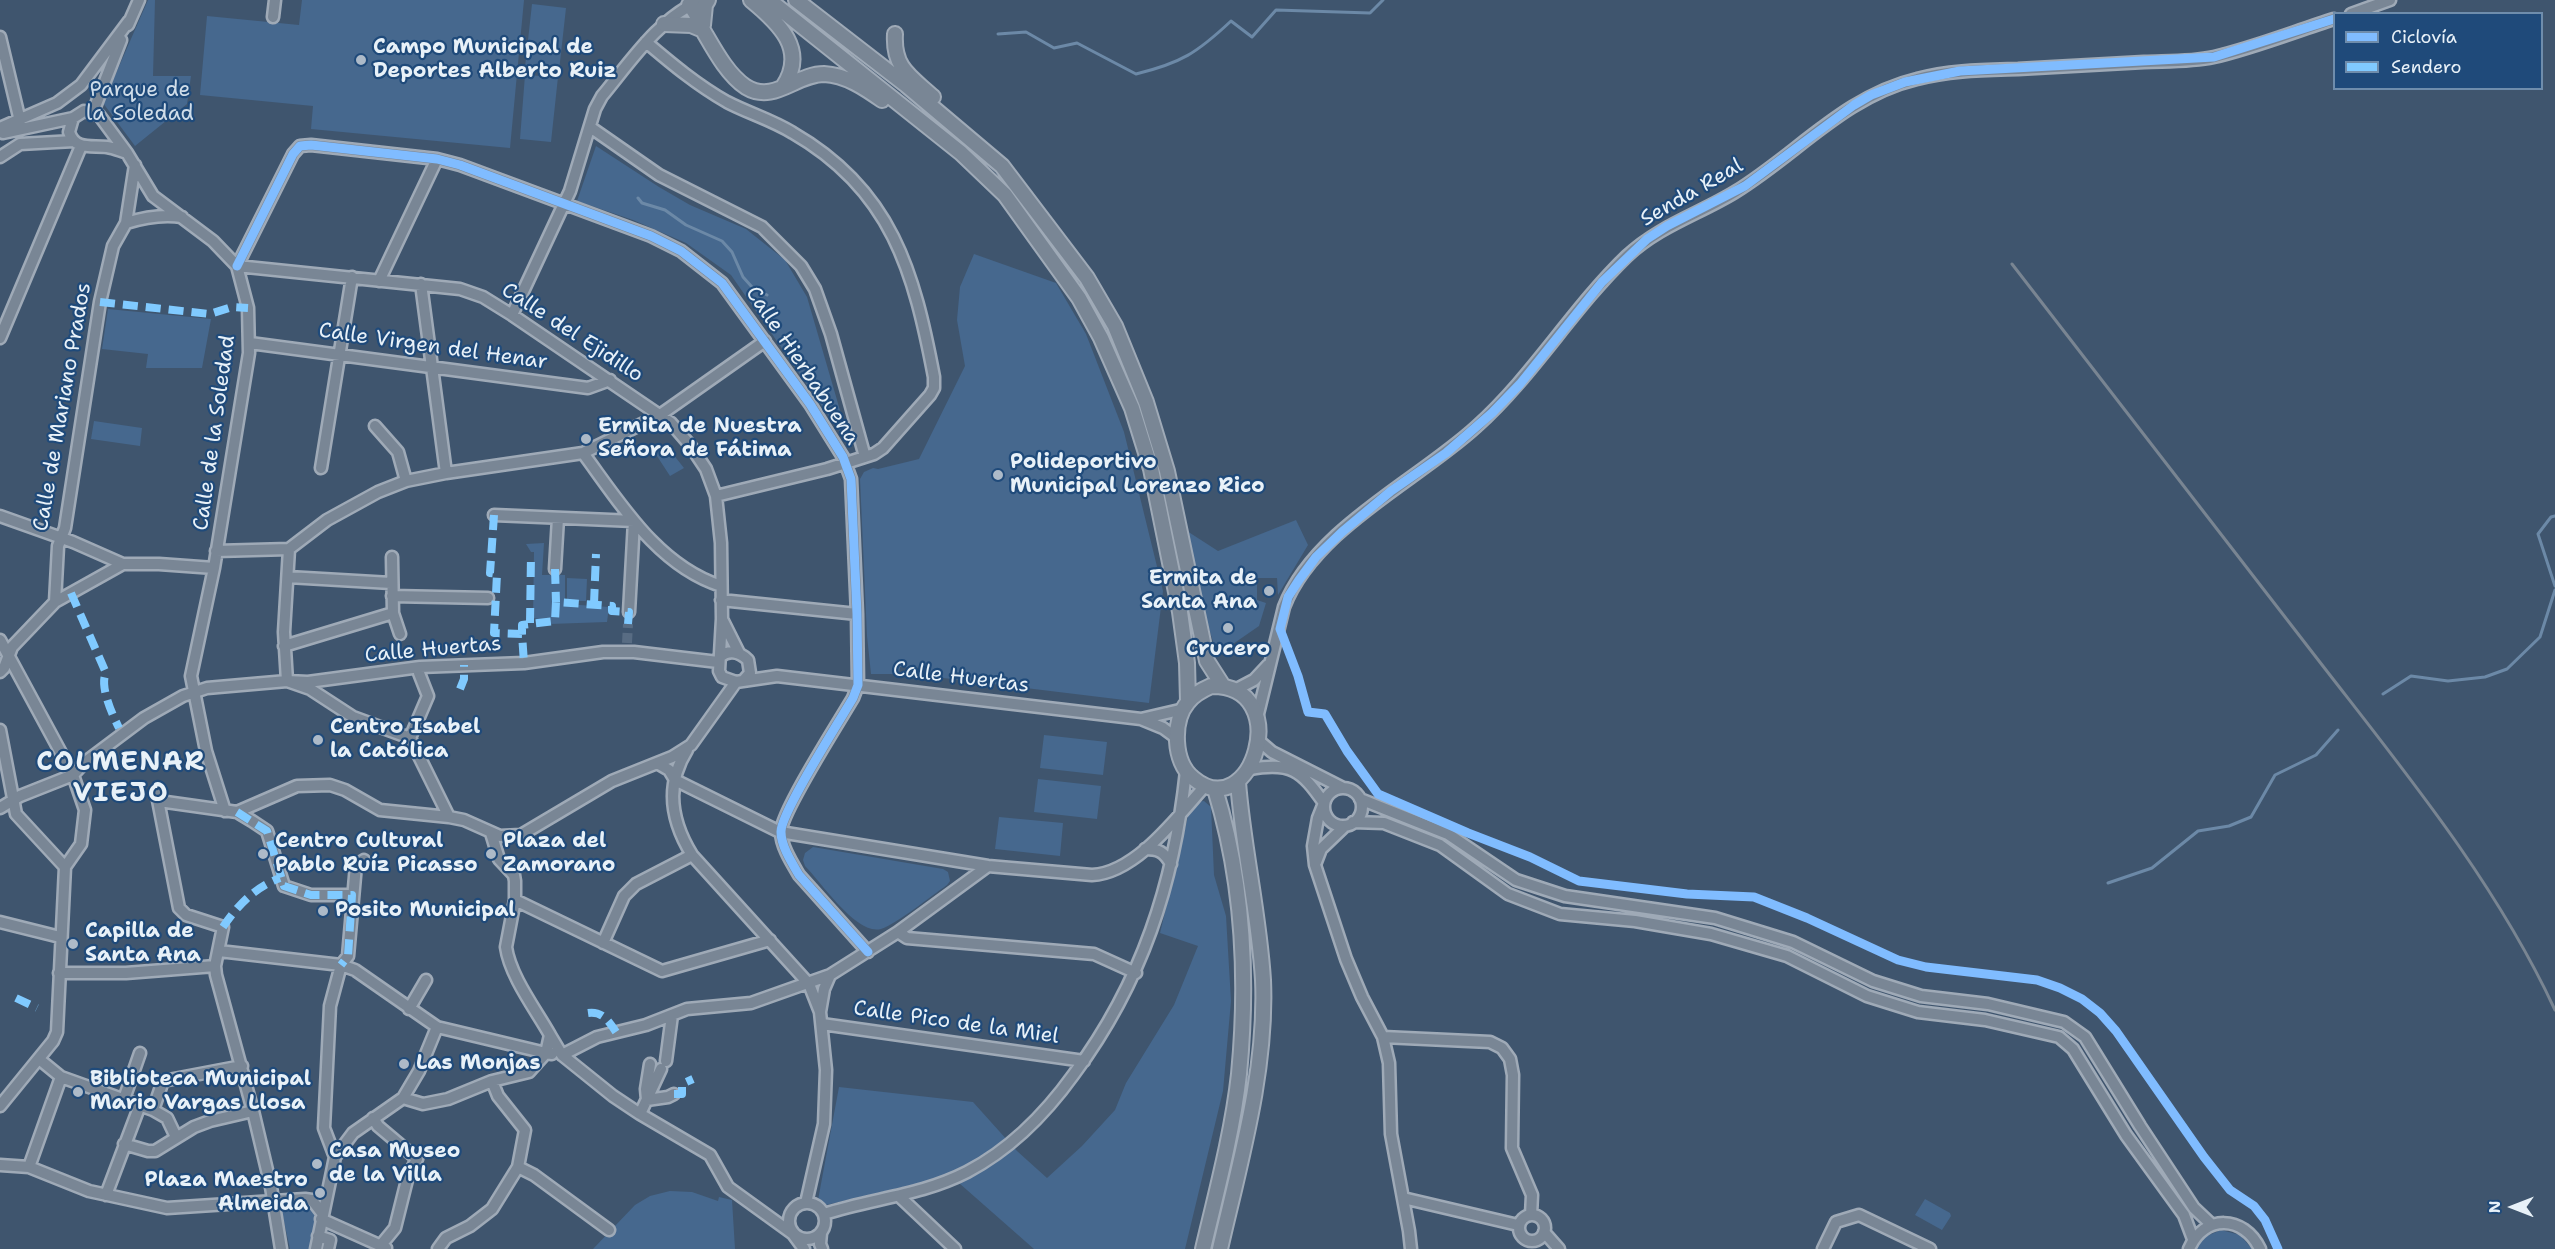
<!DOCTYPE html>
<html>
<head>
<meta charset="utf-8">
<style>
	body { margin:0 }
	#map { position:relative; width:2555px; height:1249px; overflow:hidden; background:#3f556e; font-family:"Shantell Sans",sans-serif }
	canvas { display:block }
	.legend { position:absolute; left:2333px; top:12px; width:210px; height:78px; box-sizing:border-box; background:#1f4a7a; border:2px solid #6f8dac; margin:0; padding:8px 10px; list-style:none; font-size:18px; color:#e8f1f8 }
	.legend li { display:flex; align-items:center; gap:12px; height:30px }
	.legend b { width:30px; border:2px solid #6f8dac }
	.north { position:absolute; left:2483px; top:1177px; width:60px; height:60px; -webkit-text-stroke:4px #1f4a7a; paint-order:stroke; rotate:270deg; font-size:16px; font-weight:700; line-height:24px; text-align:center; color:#e8f1f8 }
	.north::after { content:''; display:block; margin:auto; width:21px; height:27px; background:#e8f1f8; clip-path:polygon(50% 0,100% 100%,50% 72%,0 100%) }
</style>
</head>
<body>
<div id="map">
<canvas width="2555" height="1249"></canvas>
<ul class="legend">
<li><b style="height:8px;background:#80bcff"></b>Ciclovía</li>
<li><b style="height:8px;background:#80caff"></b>Sendero</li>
</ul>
<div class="north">N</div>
</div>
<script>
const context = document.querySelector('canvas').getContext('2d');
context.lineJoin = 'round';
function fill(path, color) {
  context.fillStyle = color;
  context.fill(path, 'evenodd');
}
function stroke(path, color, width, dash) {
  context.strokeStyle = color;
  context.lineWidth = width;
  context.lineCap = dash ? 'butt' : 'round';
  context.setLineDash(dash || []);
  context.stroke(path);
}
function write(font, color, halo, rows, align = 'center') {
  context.font = font + ' "Shantell Sans",sans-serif';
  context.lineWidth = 4.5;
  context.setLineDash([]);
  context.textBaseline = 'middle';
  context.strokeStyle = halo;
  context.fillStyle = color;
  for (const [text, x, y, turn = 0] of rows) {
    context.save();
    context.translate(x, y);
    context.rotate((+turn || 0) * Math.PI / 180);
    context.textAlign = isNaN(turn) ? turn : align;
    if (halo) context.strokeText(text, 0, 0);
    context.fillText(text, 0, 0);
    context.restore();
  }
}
fill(new Path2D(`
	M 148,0 L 155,0 L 153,76 L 191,76 L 187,104 L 135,146 L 103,103 Z
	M 302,0 L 524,0 L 510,148 L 311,129 L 313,106 L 200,95 L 207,16 L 299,25 Z
	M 532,4 L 566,8 L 559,71 L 525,67 Z
	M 525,75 L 558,77 L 551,142 L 520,139 Z
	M 596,146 L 659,187 L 690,205 L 746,229 L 785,260 L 807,297 L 851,448 L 731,275 L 686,243 L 633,220 L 577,201 Z
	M 974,254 L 1056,283 L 1086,334 L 1124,432 L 1163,591 L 1149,703 L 927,676 L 926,668 L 900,667 L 899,674 L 871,674 L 867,636 L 860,479 L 864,472 L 873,468 L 878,469 L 919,459 L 965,366 L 957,320 L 960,287 Z
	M 108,309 L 211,319 L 202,368 L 146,368 L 148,354 L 102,349 Z
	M 94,421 L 142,428 L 140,446 L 91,439 Z
	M 665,444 L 684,468 L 670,476 L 655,453 Z
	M 1296,520 L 1308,545 L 1278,595 L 1277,578 L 1257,578 L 1257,600 L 1266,603 L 1259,626 L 1217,655 L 1201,602 L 1187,531 L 1218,551 Z
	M 544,543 L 542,575 L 565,575 L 565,604 L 609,607 L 607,622 L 550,624 L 549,621 L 533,618 L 534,552 L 531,552 L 526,544 Z
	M 567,578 L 587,579 L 586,601 L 567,601 Z
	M 1044,735 L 1107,742 L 1103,775 L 1040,768 Z
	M 1038,779 L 1101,786 L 1097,819 L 1034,812 Z
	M 1204,801 L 1211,807 L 1214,875 L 1226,916 L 1231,1001 L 1223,1091 L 1185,1249 L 1034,1249 L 959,1183 L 942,1178 L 826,1205 L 818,1200 L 839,1087 L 973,1102 L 1017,1151 L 1047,1178 L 1082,1146 L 1115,1110 L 1126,1083 L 1174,1005 L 1198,946 L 1160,933 L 1189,812 L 1197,802 Z
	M 999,817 L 1063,823 L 1060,856 L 995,849 Z
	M 813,847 L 943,869 L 948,872 L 950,881 L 947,885 C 930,897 898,923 881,929 C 857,936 821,882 805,866 L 803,860 L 805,853 Z
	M 670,1191 L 692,1192 L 718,1201 L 719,1197 L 732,1200 L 735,1249 L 593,1249 L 635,1205 L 650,1196 Z
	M 1925,1199 L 1950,1213 L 1951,1216 L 1942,1230 L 1915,1215 Z
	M 306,1205 L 318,1211 L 312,1249 L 290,1249 L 281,1208 Z
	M 2221,1230 L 2240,1235 L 2252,1249 L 2196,1249 L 2202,1238 Z`), '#46688e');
stroke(new Path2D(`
	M 998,34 L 1026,32 L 1054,48 L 1077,43 L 1136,74 C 1181,63 1197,53 1231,21 L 1252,37 L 1276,10 L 1370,13 L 1383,0
	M 638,198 L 642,203 L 665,210 L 686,225 L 722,241 L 732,252 L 743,277 L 752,287 L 767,295
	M 2555,516 L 2551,517 L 2538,534 L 2555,586
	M 2383,694 L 2411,676 L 2448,681 L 2485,677 L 2507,669 L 2540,637 L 2555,590
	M 2108,883 L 2152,868 L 2198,831 L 2229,826 L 2251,817 L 2275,775 L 2316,755 L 2338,730`), '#6c89a7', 3);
stroke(new Path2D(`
	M 627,643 L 628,624`), '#586c83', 10, [10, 5]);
const minor = new Path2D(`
	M 2351,14 L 2390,0
	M 273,17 L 275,0
	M 128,25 L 139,0
	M 0,37 L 20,121
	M 646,42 C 672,64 697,85 727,102 C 748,113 772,120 793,133 C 892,190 914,272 934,377 L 934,388 L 930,395 L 883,448 L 874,454 L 827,469 L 716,496
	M 93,112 L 121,40
	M 590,127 L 659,175 L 762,227 L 801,266 L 815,289 L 831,334 L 865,457
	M 0,128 L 57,103 L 81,85 L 129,21
	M 3,133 L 73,118
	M 127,153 C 120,151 114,148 107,147 C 92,145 75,151 69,132 L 73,118 L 84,111 L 99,115 L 127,153 L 153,196 L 213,241 L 237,266 L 248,308 L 249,353 L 214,568 L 191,676 L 206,751 L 225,811
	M 0,157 L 20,144 L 74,141
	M 126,223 C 145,217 162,214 182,217
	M 237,266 L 293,154 L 300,146 L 311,145 L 437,159 L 460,165 L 651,236 L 681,251 L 722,283 L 810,404 L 843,457 L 851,479 L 857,614 L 858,685 L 853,698 C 840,720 780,814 781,832 C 781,846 792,863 799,875 L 868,952
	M 237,266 L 460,289 L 483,297 L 512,315 L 671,423 L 690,445 L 706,469 L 716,496 L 721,543 L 722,619 L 719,671 L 722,677 L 736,682 L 777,676 L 1141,719 L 1163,728 L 1178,739
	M 379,281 L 437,159
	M 421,284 L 446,473
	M 512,315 L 570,191 L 595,109 L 602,96 C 631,61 658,19 701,0
	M 0,338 L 81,146
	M 250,343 L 588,388 L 610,380
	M 375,426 L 398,452 L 406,481
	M 583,453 C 620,503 658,566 721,586
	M 321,468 L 352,277
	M 494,515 L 634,521
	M 0,516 L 73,542 L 123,564 L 159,564 L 214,568
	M 289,549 L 284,632 L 287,681 L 310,689 L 353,717 L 410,738
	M 216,551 L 289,549 L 327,520 L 378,492 L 406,481 L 446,473 L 583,453 L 660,415 L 765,341
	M 555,569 L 558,518
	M 288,577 L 391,583
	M 392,596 L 488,598
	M 721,600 L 857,614
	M 55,602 L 58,546 L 65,528 L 100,302 L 113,246 L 126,223 L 135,165
	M 629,612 L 634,521
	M 393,613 L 400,634
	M 723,621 L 739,653
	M 0,640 L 73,775 L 85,810 L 81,844 L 65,867 L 57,1032 L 53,1041 L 0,1106
	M 284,646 L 393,613 L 392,557
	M 720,657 C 729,649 740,652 748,660 L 750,673 L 743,681
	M 420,667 L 419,673 L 428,696 L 410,738 L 449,817
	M 0,672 L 4,668 L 12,647 L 55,602 L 123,564
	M 1235,690 L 1254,680 L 1268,665
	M 1257,718 L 1284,607 C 1314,529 1417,481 1476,427 C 1533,376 1572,309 1627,256 C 1659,226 1699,214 1735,192 C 1797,154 1845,96 1917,79 C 1950,70 1984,70 2018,69 C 2060,67 2102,64 2144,62 C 2167,61 2191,62 2214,57 C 2253,48 2296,31 2334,19
	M 1141,719 L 1184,709
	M 0,730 L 16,814 L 65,867
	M 1258,740 L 1272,752 L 1343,788
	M 687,750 C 665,785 671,821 692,855 L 809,984 L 820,1012 L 826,1070 L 824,1124 L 806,1203
	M 657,763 L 669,770 L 675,780 L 780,832 L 988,866 L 1092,875 C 1136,873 1178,816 1205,786
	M 1250,769 C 1291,762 1301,770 1324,803 L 1318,818 L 1313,846 L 1315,865 L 1346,959 L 1362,997 L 1383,1037 L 1389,1063 L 1391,1134 L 1409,1231 L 1411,1249
	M1324 807a19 19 0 1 1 38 0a19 19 0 1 1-38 0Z
	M 156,790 L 179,908 L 186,915 L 223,927 L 215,966 L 216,975 L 253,1111 L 271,1187 L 281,1249
	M 1360,799 L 1448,834 L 1516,880 L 1565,896 L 1715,918 L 1793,942 L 1873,981 L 1921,996 L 1988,1004 L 2064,1022 L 2085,1037 L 2140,1126 L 2194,1208 L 2212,1225
	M 159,801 L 237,812 L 252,821 L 267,831 L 284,886 L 311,895 L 352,895
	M 0,808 L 20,796 L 73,775 L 84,763 L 144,718 L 183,696 L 207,688 L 287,681 L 308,682 L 420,667 L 524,663 L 603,652 L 634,652 L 718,662
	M 237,812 L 297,786 L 330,785 L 345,790 L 380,810 L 449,817 L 464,820 L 500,836 L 521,835 L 612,781 L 672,757 L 691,745 L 736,682
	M 1353,822 L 1384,823 L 1440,845 L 1508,894 L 1560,914 L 1635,921 L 1711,934 L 1787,956 L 1867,996 L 1918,1012 L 1985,1020 L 2059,1037 L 2073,1049 L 2126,1135 L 2184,1215 L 2193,1239
	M 1145,849 C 1159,849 1164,852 1171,864
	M 1316,862 L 1321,849 L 1345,826
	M 515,900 L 662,971 L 770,940
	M 0,922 L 60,937
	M 898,932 L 907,938 L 1094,954 L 1136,973
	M 603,943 L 624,896 L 636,884 L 692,855
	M 219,951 L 341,965 L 355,970 L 437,1027 L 546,1053 L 550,1035 C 536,1010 510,976 506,947 L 515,900 L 515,881 L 514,875 L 499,859 L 491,833
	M 59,973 L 126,973 L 215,966
	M 409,1009 L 426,980
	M 820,1012 L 824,989 L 830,975
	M 822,1024 L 1084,1061
	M 550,1035 L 562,1055 L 613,1096 L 640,1114 L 710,1155 L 728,1187 L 793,1234 L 804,1249
	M 1383,1037 L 1490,1042 L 1502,1048 L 1510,1059 L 1513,1075 L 1512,1148 L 1532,1195 L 1531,1215
	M 562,1055 L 597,1037 L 646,1025 L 687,1009 L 751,1003 L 830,975 L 898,932 L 988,866
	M 39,1059 L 61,1077 L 153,1110 L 163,1081 L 242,1066
	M 666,1061 L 672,1015
	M 650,1064 L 646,1089 L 647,1100 L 668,1097 L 674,1094
	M 403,1098 L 419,1071 L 437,1027
	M 124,1099 L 140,1053
	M 153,1110 L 167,1118 L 176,1137
	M 640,1114 L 661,1069
	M 373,1118 L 378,1126 L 417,1159 L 408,1176 L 395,1228 L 381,1245
	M 124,1144 L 148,1151 L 155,1151 L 194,1127 L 210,1121 L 253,1111
	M 335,1157 L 324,1128 L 330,1006 L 341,965 L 348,956 L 356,865 L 364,860
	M 0,1165 L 29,1167 L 89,1191 L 167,1208 L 305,1199 L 312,1200 L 322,1213
	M 29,1167 L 61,1077
	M 518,1167 L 534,1175 L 609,1230
	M 106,1195 L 140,1105
	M 900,1197 L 955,1249
	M 1403,1198 L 1518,1225
	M789 1221a18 18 0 1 1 36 0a18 18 0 1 1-36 0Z
	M 824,1214 C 873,1198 920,1196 967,1172 C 1011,1149 1046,1113 1074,1074 C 1142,982 1174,884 1186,771
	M1519 1228a13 13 0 1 1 26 0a13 13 0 1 1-26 0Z
	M 321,1219 L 386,1248
	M 1544,1232 L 1559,1249
	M 821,1233 L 820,1244 L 822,1249
	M 318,1236 L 330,1240 L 328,1249
	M 316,1249 L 335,1157 L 353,1133 L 403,1098 L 423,1104 L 448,1099 L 492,1081 L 529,1072 L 546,1053 L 552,1054
	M 438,1249 L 446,1238 L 470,1226 L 492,1209 L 518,1167 L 525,1130 L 498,1096 L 492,1081
	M 1823,1249 L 1836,1222 L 1859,1215 L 1930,1249
	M 2189,1249 C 2204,1214 2244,1215 2260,1249`);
const major = new Path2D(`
	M 751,0 C 779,23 808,50 783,87
	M 769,0 L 961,153 L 1005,195 L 1079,298 L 1101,338 L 1132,408 L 1151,469 L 1180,612 L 1187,663 L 1188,701
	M 796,0 L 906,85 L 1002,166 L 1087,278 L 1115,326 L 1146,402 L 1167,471 L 1207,661 L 1223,686
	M 689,5 C 698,13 699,22 704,32 C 715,51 728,75 746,87 C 774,104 796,74 824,74 C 846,75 865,88 882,100
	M 664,24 L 691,25 L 703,30
	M 703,25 L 705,5 L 708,0
	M 895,34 C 893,68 910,76 933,97
	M 1211,686 C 1296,684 1252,828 1193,778 C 1173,762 1172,721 1188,702 C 1194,694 1202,690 1211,686 Z
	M 1203,1249 C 1216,1194 1233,1130 1239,1074 C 1248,980 1243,880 1215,789
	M 1220,1249 C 1240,1162 1267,1070 1263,980 C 1259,913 1243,848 1238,782`);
stroke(minor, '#9faab7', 15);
stroke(major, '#9faab7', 18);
stroke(minor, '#798695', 10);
stroke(major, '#798695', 14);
stroke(new Path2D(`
	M 2012,264 C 2114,396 2217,529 2319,661 C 2405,772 2495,881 2555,1010`), '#798592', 3);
stroke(new Path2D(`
	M 100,302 L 210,314 L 232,307 L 248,308
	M 494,515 L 490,573 L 497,574 L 494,633 L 522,634 L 524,663
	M 555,569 L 556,602
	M 71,593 L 106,673 C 99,686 113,716 119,728
	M 594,604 L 596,554
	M 530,623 L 531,555
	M 522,634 L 522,625 L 555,621 L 556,602 L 612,606 L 612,611 L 629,612 L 628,624
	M 460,689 L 464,679 L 464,665
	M 237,812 L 267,831 L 284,886 L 311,895 L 352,895 L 348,956 L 341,965
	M 223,927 C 238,905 255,887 280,878
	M 16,998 L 37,1008
	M 588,1013 C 602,1011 608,1020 616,1032
	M 674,1094 L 682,1094 L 682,1084 L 693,1079`), '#80caff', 8, [15, 8]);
stroke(new Path2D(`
	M 237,266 L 293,154 L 300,146 L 311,145 L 437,159 L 460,165 L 651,236 L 681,251 L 722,283 L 810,404 L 843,457 L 851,479 L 857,614 L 858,685 L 853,698 C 840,720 780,814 781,832 C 781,846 792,863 799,875 L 868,952
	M 2278,1249 L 2265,1220 L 2254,1206 L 2230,1190 L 2204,1157 L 2116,1031 L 2100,1013 L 2082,999 L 2060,988 L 2037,980 L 1926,967 L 1898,960 L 1807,918 L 1754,897 L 1687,894 L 1579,881 L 1530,857 L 1468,833 L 1378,794 L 1347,751 L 1325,714 L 1308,712 L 1298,676 L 1280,629 L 1288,597 L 1299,580 L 1316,557 L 1342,532 L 1391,491 L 1446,453 L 1492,413 L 1520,384 L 1602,282 L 1647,239 L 1667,226 L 1745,186 L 1854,105 L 1871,95 L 1905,82 L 1960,71 L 2214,57 L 2334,19`), '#80bcff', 9);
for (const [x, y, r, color] of [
	[361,60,6,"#adbac8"],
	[586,439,6,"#adbac8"],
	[998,475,6,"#adbac8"],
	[1269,591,6,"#adbac8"],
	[1228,628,6,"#adbac8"],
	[318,740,6,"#adbac8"],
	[263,854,6,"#adbac8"],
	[491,854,6,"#adbac8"],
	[323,911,6,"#adbac8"],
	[73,944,6,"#adbac8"],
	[404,1064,6,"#adbac8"],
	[78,1092,6,"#adbac8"],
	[317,1164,6,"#adbac8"],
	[320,1193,6,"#adbac8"]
]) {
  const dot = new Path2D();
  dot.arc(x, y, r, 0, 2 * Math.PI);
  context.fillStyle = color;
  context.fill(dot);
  stroke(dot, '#1f4a7a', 2);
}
write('bold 21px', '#e8f1f8', '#1f4a7a', [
	["Campo Municipal de",373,48],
	["Deportes Alberto Ruiz",373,72],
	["Ermita de Nuestra",598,427],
	["Señora de Fátima",598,451],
	["Polideportivo",1010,463],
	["Municipal Lorenzo Rico",1010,487],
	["Ermita de",1257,579,"right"],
	["Santa Ana",1257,603,"right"],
	["Crucero",1228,650,"center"],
	["Centro Isabel",330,728],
	["la Católica",330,752],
	["Centro Cultural",275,842],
	["Pablo Ruíz Picasso",275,866],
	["Plaza del",503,842],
	["Zamorano",503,866],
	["Posito Municipal",335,911],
	["Capilla de",85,932],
	["Santa Ana",85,956],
	["Las Monjas",416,1064],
	["Biblioteca Municipal",90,1080],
	["Mario Vargas Llosa",90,1104],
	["Casa Museo",329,1152],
	["de la Villa",329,1176],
	["Plaza Maestro",308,1181,"right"],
	["Almeida",308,1205,"right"]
], 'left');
write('21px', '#d0dde9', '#1f4a7a', [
	["Parque de",140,91],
	["la Soledad",140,115]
]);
write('21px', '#e8f1f8', '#1f4a7a', [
	["Senda Real",1692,193,-30],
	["Calle del Ejidillo",572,333,33],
	["Calle Virgen del Henar",433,347,8],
	["Calle Hierbabuena",802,366,56],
	["Calle de Mariano Prados",63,407,-80],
	["Calle de la Soledad",215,433,-82],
	["Calle Huertas",433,650,-5],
	["Calle Huertas",961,678,7],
	["Calle Pico de la Miel",956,1023,8]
]);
context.letterSpacing = '1.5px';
write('bold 27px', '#e8f1f8', '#1f4a7a', [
	["COLMENAR",121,763],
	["VIEJO",121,794]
]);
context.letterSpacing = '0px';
</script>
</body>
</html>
